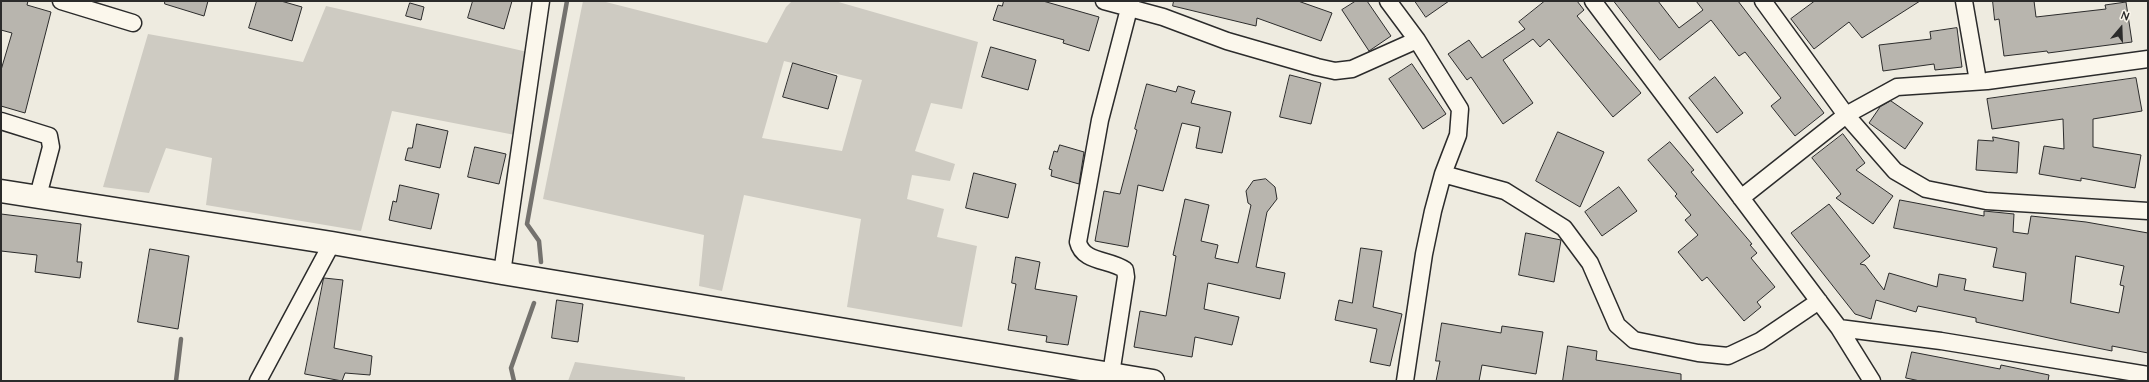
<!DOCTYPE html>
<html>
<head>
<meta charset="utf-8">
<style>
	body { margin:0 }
	#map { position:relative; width:2149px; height:382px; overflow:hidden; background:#eeebe0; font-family:"Architects Daughter",sans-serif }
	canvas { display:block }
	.frame { position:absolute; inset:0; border:2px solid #2b2b2b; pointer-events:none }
	.north { position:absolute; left:2101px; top:8px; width:40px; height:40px; -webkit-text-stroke:3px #fbf7ec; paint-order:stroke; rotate:19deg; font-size:11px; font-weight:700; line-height:16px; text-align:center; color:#2b2b2b }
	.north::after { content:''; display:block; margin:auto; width:14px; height:18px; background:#2b2b2b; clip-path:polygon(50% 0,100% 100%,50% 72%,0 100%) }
</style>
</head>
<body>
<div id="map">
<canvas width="2149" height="382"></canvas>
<div class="frame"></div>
<div class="north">N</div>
</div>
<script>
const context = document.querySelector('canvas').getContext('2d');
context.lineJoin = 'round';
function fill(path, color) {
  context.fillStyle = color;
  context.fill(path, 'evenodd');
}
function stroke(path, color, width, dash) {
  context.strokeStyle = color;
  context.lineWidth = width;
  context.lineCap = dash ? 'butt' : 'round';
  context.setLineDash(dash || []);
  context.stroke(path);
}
fill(new Path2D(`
	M 583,1 L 602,1 L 767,43 L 786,7 L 792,1 L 835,1 L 978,42 L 962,109 L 931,103 L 915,151 L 955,164 L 950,181 L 912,175 L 907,199 L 944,209 L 937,237 L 977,246 L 962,327 L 847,307 L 861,219 L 744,195 L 722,291 L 699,286 L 704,235 L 543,199 ZM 784,61 L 862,80 L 842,151 L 762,138 Z
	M 326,6 L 532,53 L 520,136 L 392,111 L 361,231 L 206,205 L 212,158 L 166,148 L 149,193 L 103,187 L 148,34 L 303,62 Z
	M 575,362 L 685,377 L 685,381 L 568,381 Z`), '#cecbc2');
stroke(new Path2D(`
	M 541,262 L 539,241 L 527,224 L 567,1
	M 176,381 L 181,339
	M 514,381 L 511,368 L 534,303`), '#74726e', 4.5);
const building = new Path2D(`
	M 1,1 L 28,1 L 27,5 L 51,12 L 25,113 L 1,106 L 1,70 L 12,33 L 1,30 Z
	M 165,1 L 208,1 L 204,16 L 165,4 Z
	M 257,1 L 281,1 L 302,7 L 292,41 L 249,28 Z
	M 473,1 L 512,1 L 504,29 L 468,18 Z
	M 1004,1 L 1043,1 L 1099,17 L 1089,51 L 1063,43 L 1064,40 L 993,20 L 998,5 L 1002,6 Z
	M 1174,1 L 1298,1 L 1332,13 L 1321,41 L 1257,18 L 1256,26 L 1173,6 Z
	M 1356,1 L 1367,1 L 1391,36 L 1369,51 L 1342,10 Z
	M 1415,1 L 1449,1 L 1426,17 Z
	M 1545,1 L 1577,1 L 1584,10 L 1577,16 L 1641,93 L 1613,117 L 1549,39 L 1540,47 L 1533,39 L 1503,60 L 1533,103 L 1503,124 L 1471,77 L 1467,80 L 1448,54 L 1469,40 L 1482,58 L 1525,29 L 1519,22 Z
	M 1614,1 L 1658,1 L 1679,28 L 1703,10 L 1696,1 L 1738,1 L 1824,113 L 1795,136 L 1771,106 L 1781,98 L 1745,52 L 1739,56 L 1711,20 L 1660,60 Z
	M 1815,1 L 1920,1 L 1862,38 L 1849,22 L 1814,49 L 1791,19 Z
	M 1993,1 L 2034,1 L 2036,17 L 2106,9 L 2105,5 L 2126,2 L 2132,42 L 2048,53 L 2047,51 L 2004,56 L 1999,19 L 1995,20 Z
	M 410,3 L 424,7 L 421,20 L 406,16 Z
	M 1957,28 L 1962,67 L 1935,70 L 1934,64 L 1883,71 L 1879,45 L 1931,39 L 1930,32 Z
	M 991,47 L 1036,60 L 1028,90 L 982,77 Z
	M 793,63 L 837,76 L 828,109 L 783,97 Z
	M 1412,64 L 1446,114 L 1423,129 L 1389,79 Z
	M 1290,75 L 1321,83 L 1311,124 L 1280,117 Z
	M 1715,77 L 1743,113 L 1717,133 L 1689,98 Z
	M 2136,78 L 2142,111 L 2093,119 L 2093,147 L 2141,155 L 2135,188 L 2081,178 L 2081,181 L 2039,174 L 2044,146 L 2064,149 L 2063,119 L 1992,129 L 1987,99 Z
	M 1147,84 L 1176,92 L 1178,86 L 1195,91 L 1191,103 L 1231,112 L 1222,153 L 1196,148 L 1200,127 L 1182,123 L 1163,191 L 1138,185 L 1128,247 L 1095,241 L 1104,191 L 1120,194 L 1137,130 L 1135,129 Z
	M 1891,101 L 1923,123 L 1905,149 L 1869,123 L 1880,107 Z
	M 417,124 L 448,131 L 440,168 L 405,160 L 408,148 L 412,148 Z
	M 1558,132 L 1604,152 L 1580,207 L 1536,181 Z
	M 1843,134 L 1865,163 L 1856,170 L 1893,196 L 1873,224 L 1836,198 L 1841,194 L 1812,158 Z
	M 1993,137 L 2019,142 L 2017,173 L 1976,170 L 1978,140 L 1993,141 Z
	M 1670,142 L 1694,170 L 1691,172 L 1752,244 L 1750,245 L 1757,253 L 1751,258 L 1775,287 L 1757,302 L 1761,307 L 1744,321 L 1707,277 L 1702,281 L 1678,252 L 1698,235 L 1685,220 L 1691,215 L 1675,196 L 1677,194 L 1648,160 Z
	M 1060,145 L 1084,152 L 1079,184 L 1051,176 L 1052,170 L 1049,169 L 1054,151 L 1057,152 Z
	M 475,147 L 506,154 L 499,184 L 468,177 Z
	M 974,173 L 1016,184 L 1008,218 L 966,208 Z
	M 1266,179 L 1275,187 L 1277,199 L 1267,212 L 1256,267 L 1285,273 L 1280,299 L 1208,283 L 1204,309 L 1239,317 L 1232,345 L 1195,337 L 1192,357 L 1134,347 L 1140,311 L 1166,316 L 1176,256 L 1173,255 L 1185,199 L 1209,205 L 1201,241 L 1218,245 L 1215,258 L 1238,263 L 1251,205 L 1248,203 L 1246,191 L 1253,181 Z
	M 400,185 L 439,194 L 431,229 L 389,220 L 393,201 L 396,202 Z
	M 1619,187 L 1637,211 L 1602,236 L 1585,212 Z
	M 1900,200 L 1984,216 L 1984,211 L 2014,214 L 2013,232 L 2028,234 L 2031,216 L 2086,222 L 2148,233 L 2148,353 L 2112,346 L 2112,351 L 2058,340 L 1976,322 L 1976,318 L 1918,306 L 1916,312 L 1876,300 L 1871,319 L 1855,314 L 1791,233 L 1829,204 L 1870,256 L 1860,264 L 1865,265 L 1884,290 L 1889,273 L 1937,287 L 1939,274 L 1966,279 L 1964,290 L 2023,301 L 2026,273 L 1993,267 L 1997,248 L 1894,228 ZM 2076,256 L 2124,266 L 2120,285 L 2124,286 L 2119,313 L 2071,303 Z
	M 1,214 L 81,224 L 77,262 L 82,262 L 80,278 L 35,272 L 37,255 L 1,251 Z
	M 1526,233 L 1561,240 L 1554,282 L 1519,275 Z
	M 1361,248 L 1382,251 L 1373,307 L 1402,314 L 1390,366 L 1370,362 L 1377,329 L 1335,320 L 1339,300 L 1352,303 Z
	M 150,249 L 189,256 L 178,329 L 138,322 Z
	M 1016,257 L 1040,262 L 1035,289 L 1077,296 L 1068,345 L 1046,342 L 1047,336 L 1008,330 L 1016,284 L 1012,283 Z
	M 324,278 L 343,280 L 334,348 L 372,356 L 370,375 L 345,373 L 342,381 L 305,374 Z
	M 557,300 L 583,304 L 578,342 L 552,338 Z
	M 1442,323 L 1501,333 L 1502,326 L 1543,332 L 1536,374 L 1482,365 L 1479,381 L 1436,381 L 1440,361 L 1436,361 Z
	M 1568,346 L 1597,351 L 1596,360 L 1681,374 L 1681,381 L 1563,381 Z
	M 1912,352 L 2000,369 L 2001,365 L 2049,375 L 2048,381 L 1920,381 L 1906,378 Z`);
fill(building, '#b8b5ae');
stroke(building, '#2b2b2b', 1);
const minor = new Path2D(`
	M 61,1 L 133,23
	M 1104,1 L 1163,17 L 1227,41 L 1317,67 L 1335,71 L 1352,69 L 1417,40
	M 1388,1 L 1417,40 L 1460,109 L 1458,135 L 1443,174 L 1433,211 L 1424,254 L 1405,381
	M 1593,1 L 1839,328 L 1872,381
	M 1763,1 L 1846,115 L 1895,171 L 1926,189 L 1986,201 L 2148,211
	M 1964,1 L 1978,81
	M 1,121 L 49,136 L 51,147 L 38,196
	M 1443,174 L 1505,191 L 1564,228 L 1590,263 L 1617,325 L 1634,340 L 1698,353 L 1728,356 L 1760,341 L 1819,301
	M 1741,198 L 1846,115 L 1897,87 L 1987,81 L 2148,59
	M 502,273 L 541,1
	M 1839,328 L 1941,341 L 2148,375
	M 1111,374 L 1126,277 L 1125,270 C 1110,259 1083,263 1078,242 L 1100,120 L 1131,1
	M 258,381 L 332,243`);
const secondary = new Path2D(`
	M 1,191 L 332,243 L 502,273 L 1153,381`);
stroke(minor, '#2b2b2b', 19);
stroke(secondary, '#2b2b2b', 25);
stroke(minor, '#fbf7ec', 16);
stroke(secondary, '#fbf7ec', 22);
</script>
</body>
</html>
